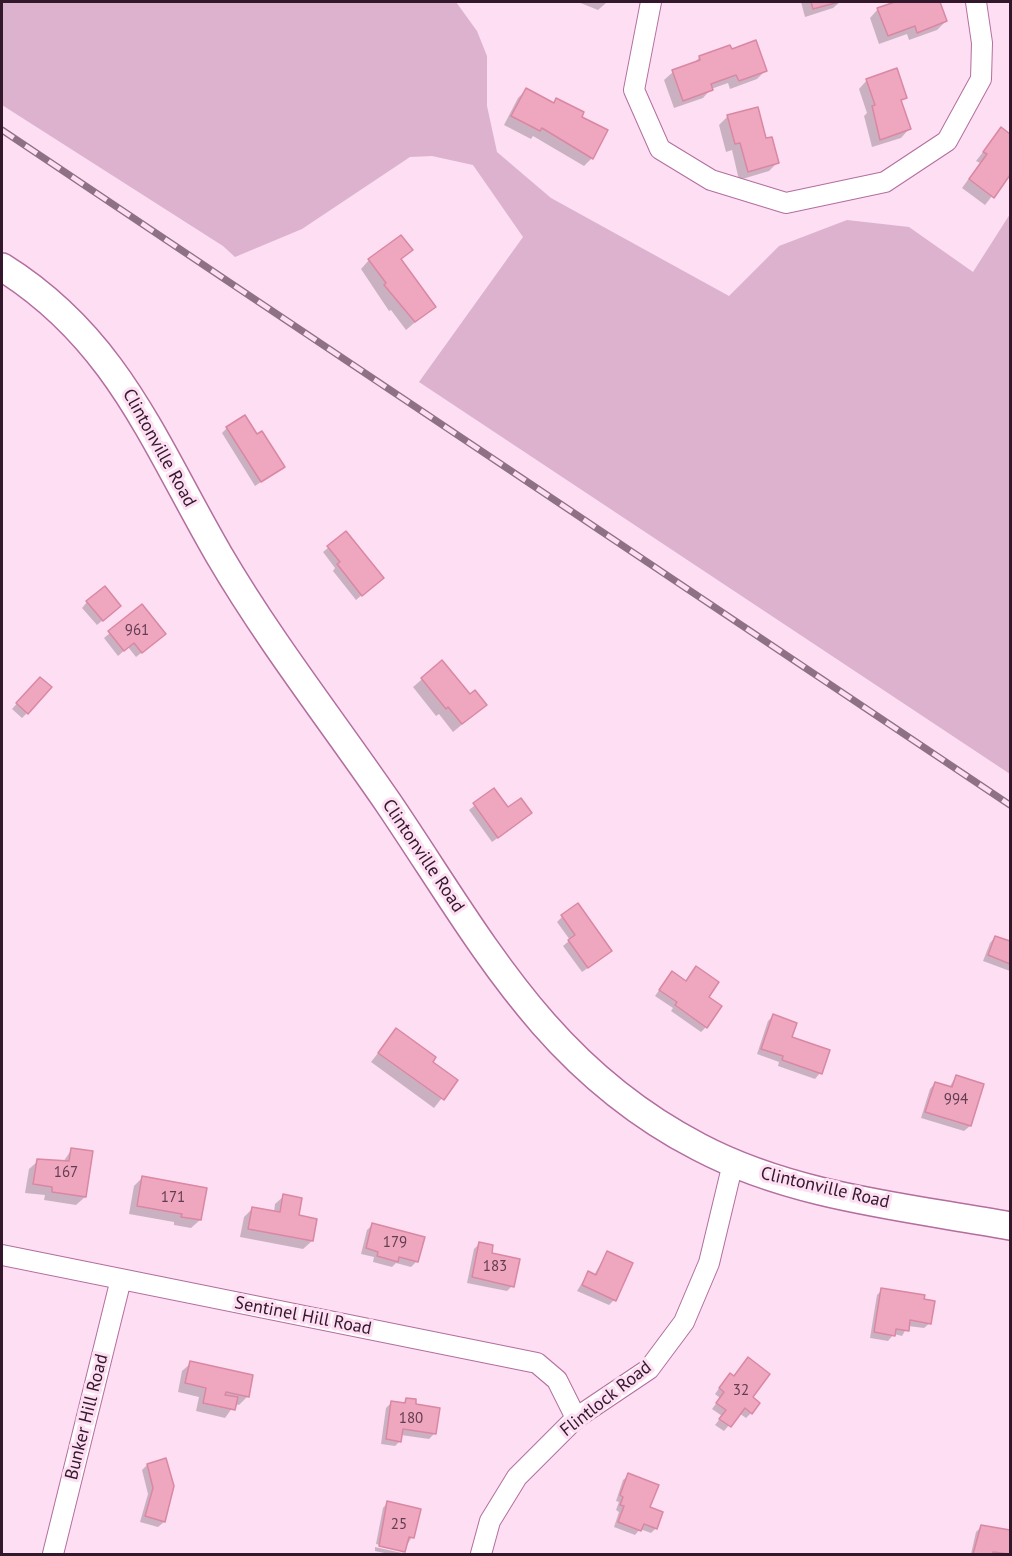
<!DOCTYPE html>
<html>
<head>
<meta charset="utf-8">
<style>
	body { margin:0 }
	#map { position:relative; width:1012px; height:1556px; overflow:hidden; background:#fddef2; font-family:"PT Sans",sans-serif }
	canvas { display:block }
	.frame { position:absolute; inset:0; border:3px solid #33182c; pointer-events:none }
</style>
</head>
<body>
<div id="map">
<canvas width="1012" height="1556"></canvas>
<div class="frame"></div>
</div>
<script>
const context = document.querySelector('canvas').getContext('2d');
context.lineJoin = 'round';
function fill(path, color) {
  context.fillStyle = color;
  context.fill(path, 'evenodd');
}
function stroke(path, color, width, dash) {
  context.strokeStyle = color;
  context.lineWidth = width;
  context.lineCap = dash ? 'butt' : 'round';
  context.setLineDash(dash || []);
  context.stroke(path);
}
function write(font, color, halo, rows, align = 'center') {
  context.font = font + ' "PT Sans",sans-serif';
  context.lineWidth = 6;
  context.setLineDash([]);
  context.textBaseline = 'middle';
  context.strokeStyle = halo;
  context.fillStyle = color;
  for (const [text, x, y, turn = 0] of rows) {
    context.save();
    context.translate(x, y);
    context.rotate((+turn || 0) * Math.PI / 180);
    context.textAlign = isNaN(turn) ? turn : align;
    if (halo) context.strokeText(text, 0, 0);
    context.fillText(text, 0, 0);
    context.restore();
  }
}
fill(new Path2D(`
	M 2,2 L 456,2 L 477,31 L 487,56 L 487,106 L 497,152 L 551,198 L 729,296 L 779,246 L 847,220 L 909,227 L 973,272 L 1010,214 L 1010,774 L 419,382 L 523,237 L 473,165 L 432,156 L 410,157 L 302,229 L 235,257 L 223,246 L 2,105 Z`), '#dcb2cf');
fill(new Path2D(`
	M 578,2 L 607,2 L 598,10 Z
	M 801,2 L 840,2 L 833,8 L 805,17 Z
	M 899,2 L 906,2 L 907,5 L 917,2 L 938,2 L 946,21 L 937,30 L 909,40 L 907,34 L 879,44 L 870,18 L 878,9 Z
	M 731,51 L 765,71 L 757,79 L 730,89 L 728,83 L 711,89 L 703,98 L 674,108 L 664,80 L 673,72 L 692,65 L 700,57 Z
	M 867,80 L 905,97 L 900,102 L 909,129 L 901,138 L 872,147 L 864,116 L 867,113 L 859,89 Z
	M 526,90 L 553,104 L 557,100 L 580,117 L 592,158 L 584,166 L 533,136 L 531,139 L 504,125 L 518,98 Z
	M 728,116 L 765,140 L 777,163 L 769,171 L 739,180 L 732,150 L 726,152 L 719,125 Z
	M 1001,129 L 1010,136 L 1010,165 L 1008,169 L 1010,173 L 985,205 L 962,188 L 980,163 L 976,161 Z
	M 369,260 L 400,260 L 434,306 L 406,330 L 391,310 L 389,311 L 361,269 Z
	M 227,428 L 256,436 L 283,467 L 255,486 L 222,433 Z
	M 346,533 L 376,583 L 356,600 L 333,571 L 335,568 L 323,552 Z
	M 87,602 L 114,611 L 97,625 L 82,608 Z
	M 142,606 L 159,639 L 136,657 L 128,647 L 118,656 L 104,638 Z
	M 442,662 L 476,713 L 453,732 L 439,714 L 436,716 L 413,687 Z
	M 34,684 L 27,713 L 22,718 L 12,709 Z
	M 494,790 L 507,809 L 525,818 L 492,842 L 469,810 Z
	M 562,917 L 605,956 L 582,972 L 563,946 L 570,940 L 557,922 Z
	M 995,937 L 1010,943 L 1010,971 L 983,961 L 990,943 Z
	M 696,968 L 707,997 L 706,1027 L 701,1032 L 671,1011 L 673,1008 L 655,996 L 667,979 L 685,982 Z
	M 773,1016 L 820,1073 L 815,1079 L 778,1066 L 779,1062 L 757,1054 L 768,1021 Z
	M 396,1030 L 431,1062 L 456,1080 L 434,1108 L 371,1062 Z
	M 956,1076 L 982,1085 L 970,1126 L 964,1131 L 921,1118 L 930,1089 L 935,1083 L 949,1088 Z
	M 72,1149 L 85,1197 L 76,1205 L 44,1200 L 45,1195 L 25,1193 L 29,1169 L 38,1161 L 63,1162 Z
	M 142,1178 L 200,1220 L 191,1228 L 174,1225 L 174,1222 L 129,1214 L 134,1186 Z
	M 284,1196 L 312,1241 L 303,1249 L 240,1237 L 244,1217 L 253,1208 L 274,1212 L 275,1204 Z
	M 373,1224 L 423,1238 L 416,1262 L 411,1267 L 396,1263 L 392,1267 L 373,1262 L 374,1257 L 361,1254 L 367,1230 Z
	M 480,1243 L 512,1286 L 507,1291 L 467,1283 L 474,1249 Z
	M 607,1253 L 614,1300 L 609,1305 L 577,1291 L 588,1273 L 594,1275 Z
	M 882,1290 L 930,1323 L 924,1328 L 908,1326 L 902,1336 L 894,1334 L 888,1341 L 870,1338 L 877,1295 Z
	M 191,1363 L 247,1397 L 239,1405 L 235,1404 L 225,1418 L 196,1411 L 199,1397 L 178,1392 L 182,1371 Z
	M 733,1377 L 751,1398 L 751,1413 L 746,1418 L 739,1413 L 724,1431 L 715,1425 L 722,1416 L 712,1409 L 720,1398 L 715,1394 L 725,1380 Z
	M 407,1400 L 435,1433 L 429,1439 L 401,1435 L 400,1441 L 395,1446 L 381,1444 L 386,1408 L 392,1402 L 402,1404 Z
	M 147,1465 L 164,1522 L 158,1527 L 140,1522 L 148,1494 L 142,1470 Z
	M 629,1475 L 648,1508 L 656,1528 L 651,1533 L 640,1529 L 635,1535 L 614,1527 L 619,1512 L 616,1510 L 619,1502 L 616,1501 L 623,1480 Z
	M 388,1502 L 412,1537 L 402,1553 L 402,1550 L 376,1544 L 383,1508 Z
	M 982,1526 L 1010,1531 L 1010,1554 L 971,1554 L 976,1532 Z
	M 375,1547 L 402,1553 L 389,1554 L 375,1551 Z`), '#0003');
const building = new Path2D(`
	M 811,2 L 839,2 L 813,9 Z
	M 895,2 L 940,2 L 947,21 L 917,33 L 915,26 L 888,36 L 877,8 Z
	M 756,40 L 767,71 L 739,81 L 736,75 L 711,84 L 713,90 L 683,101 L 672,70 L 700,60 L 699,56 L 730,45 L 732,49 Z
	M 897,68 L 907,98 L 901,100 L 911,129 L 880,140 L 872,106 L 875,105 L 866,79 Z
	M 526,88 L 554,103 L 556,98 L 584,112 L 582,117 L 608,130 L 593,159 L 542,128 L 540,131 L 511,116 Z
	M 758,107 L 766,138 L 772,137 L 779,163 L 748,172 L 740,143 L 735,144 L 727,115 Z
	M 1001,127 L 1010,134 L 1010,175 L 994,198 L 969,179 L 987,154 L 983,152 Z
	M 401,235 L 413,250 L 401,259 L 436,307 L 415,322 L 384,285 L 386,283 L 368,259 Z
	M 245,415 L 257,434 L 262,431 L 285,467 L 261,482 L 226,427 Z
	M 346,531 L 384,578 L 362,596 L 337,564 L 340,562 L 327,546 Z
	M 105,586 L 121,606 L 103,621 L 86,601 Z
	M 142,604 L 166,634 L 142,653 L 134,643 L 124,651 L 108,631 Z
	M 442,660 L 470,694 L 475,690 L 487,705 L 462,724 L 448,707 L 446,709 L 421,678 Z
	M 40,677 L 52,687 L 28,714 L 16,703 Z
	M 494,788 L 508,807 L 521,798 L 532,813 L 498,838 L 473,803 Z
	M 578,903 L 612,951 L 588,968 L 568,940 L 575,935 L 561,915 Z
	M 995,936 L 1010,941 L 1010,964 L 988,955 Z
	M 696,966 L 719,982 L 709,997 L 722,1006 L 707,1028 L 675,1005 L 677,1002 L 659,990 L 672,971 L 686,981 Z
	M 773,1014 L 797,1023 L 792,1037 L 830,1050 L 822,1074 L 782,1060 L 783,1056 L 761,1049 Z
	M 396,1028 L 436,1057 L 433,1062 L 458,1080 L 444,1100 L 378,1053 Z
	M 956,1075 L 984,1084 L 971,1126 L 925,1112 L 935,1082 L 952,1087 Z
	M 71,1148 L 93,1151 L 86,1197 L 52,1192 L 52,1187 L 33,1184 L 37,1159 L 69,1161 Z
	M 142,1176 L 207,1188 L 201,1220 L 181,1217 L 182,1214 L 137,1206 Z
	M 283,1194 L 302,1198 L 299,1215 L 317,1219 L 313,1241 L 248,1229 L 252,1207 L 280,1212 Z
	M 372,1223 L 425,1237 L 418,1262 L 399,1257 L 398,1262 L 377,1256 L 378,1252 L 366,1248 Z
	M 479,1242 L 493,1245 L 492,1253 L 520,1259 L 514,1287 L 472,1277 Z
	M 607,1251 L 633,1263 L 616,1301 L 582,1285 L 588,1271 L 596,1275 Z
	M 881,1288 L 925,1295 L 924,1299 L 935,1301 L 931,1324 L 910,1320 L 909,1331 L 896,1329 L 895,1336 L 874,1332 Z
	M 748,1357 L 770,1374 L 753,1397 L 760,1403 L 752,1414 L 745,1408 L 731,1427 L 719,1419 L 726,1410 L 716,1403 L 724,1392 L 719,1388 L 730,1373 L 734,1376 Z
	M 190,1361 L 253,1375 L 249,1397 L 226,1392 L 225,1395 L 238,1397 L 235,1410 L 203,1403 L 206,1388 L 185,1383 Z
	M 406,1398 L 416,1399 L 416,1404 L 440,1408 L 436,1434 L 403,1429 L 401,1442 L 386,1439 L 391,1401 L 405,1403 Z
	M 166,1458 L 174,1486 L 165,1522 L 145,1516 L 153,1488 L 147,1464 Z
	M 628,1473 L 659,1485 L 650,1507 L 663,1512 L 657,1529 L 644,1524 L 641,1531 L 618,1522 L 624,1506 L 620,1505 L 623,1497 L 620,1495 Z
	M 387,1501 L 421,1509 L 414,1538 L 409,1537 L 405,1552 L 379,1546 Z
	M 981,1525 L 1010,1530 L 1010,1554 L 993,1552 L 993,1554 L 973,1554 Z`);
fill(building, '#eea7be');
stroke(building, '#da87a3', 1.5);
const street = new Path2D(`
	M 651,2 L 634,90 L 660,149 L 711,180 L 786,203 L 885,182 L 947,141 L 981,79 L 982,43 L 976,2
	M 2,1255 L 537,1363 L 557,1380 L 576,1418
	M 53,1554 L 121,1279
	M 481,1554 L 490,1521 L 517,1477 L 576,1418 L 649,1369 L 684,1322 L 709,1263 L 733,1163`);
const secondary = new Path2D(`
	M 2,267 C 117,339 154,443 219,555 C 270,642 332,721 389,804 C 481,940 546,1068 699,1147 C 794,1197 907,1207 1010,1226`);
stroke(street, '#b26e9f', 22);
stroke(secondary, '#b26e9f', 30);
stroke(street, '#fff', 20);
stroke(secondary, '#fff', 27);
const rail = new Path2D(`
	M 2,130 L 1010,805`);
stroke(rail, '#8e7185', 7);
stroke(rail, '#fddef2', 4.5, [14]);
write('15px', '#623c50', null, [
	["961",137,631],
	["994",956,1100],
	["167",66,1173],
	["171",173,1198],
	["179",395,1243],
	["183",495,1267],
	["32",741,1391],
	["180",411,1419],
	["25",399,1525]
]);
write('18px', '#33182c', '#fddef2', [
	["Clintonville Road",159,448,61],
	["Clintonville Road",423,856,56],
	["Clintonville Road",825,1188,13],
	["Sentinel Hill Road",303,1316,11],
	["Flintlock Road",606,1399,-38],
	["Bunker Hill Road",87,1417,-76]
]);
</script>
</body>
</html>
